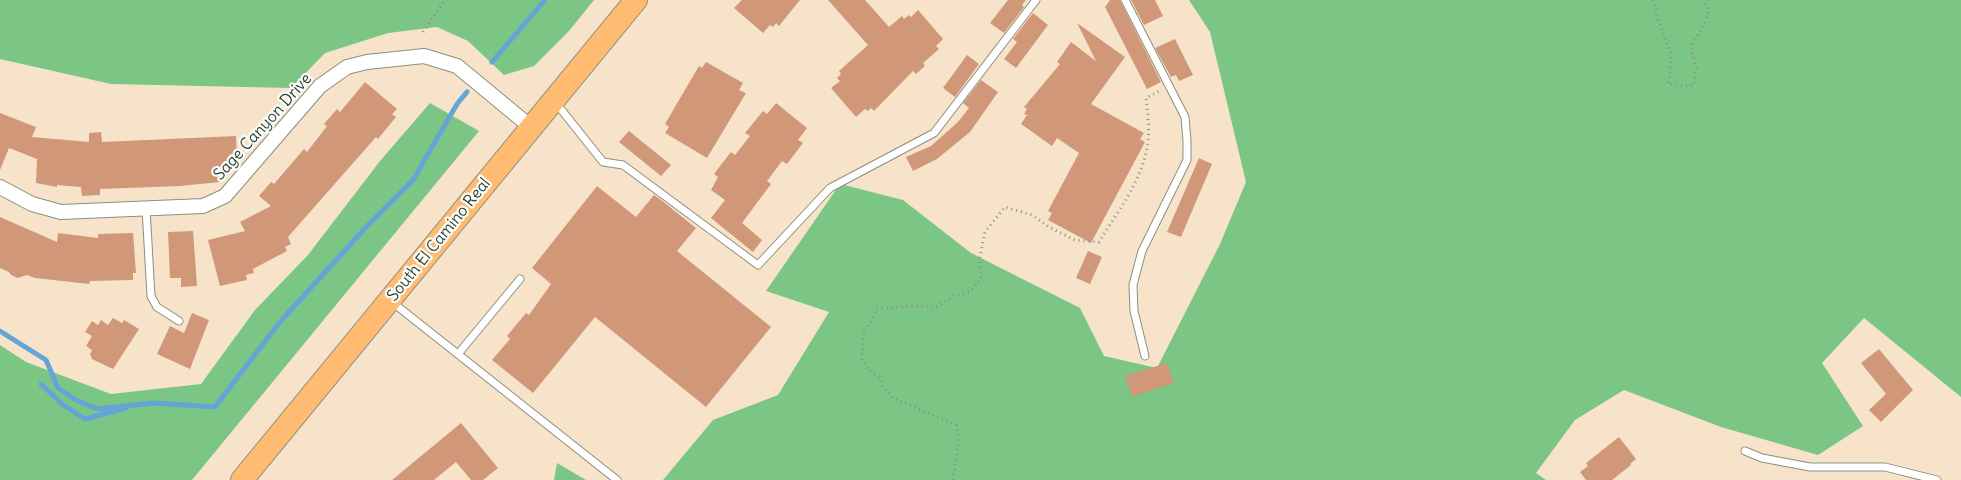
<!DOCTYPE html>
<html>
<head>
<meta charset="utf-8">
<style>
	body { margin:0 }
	canvas { display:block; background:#f6e3ca }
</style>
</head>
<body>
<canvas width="1961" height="480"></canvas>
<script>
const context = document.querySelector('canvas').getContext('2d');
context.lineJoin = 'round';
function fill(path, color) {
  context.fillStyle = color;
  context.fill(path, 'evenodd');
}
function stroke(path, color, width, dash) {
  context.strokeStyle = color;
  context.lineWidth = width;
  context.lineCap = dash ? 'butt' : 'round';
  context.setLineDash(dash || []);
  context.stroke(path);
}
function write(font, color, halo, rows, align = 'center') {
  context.font = font + ' Delius,sans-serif';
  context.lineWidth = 4.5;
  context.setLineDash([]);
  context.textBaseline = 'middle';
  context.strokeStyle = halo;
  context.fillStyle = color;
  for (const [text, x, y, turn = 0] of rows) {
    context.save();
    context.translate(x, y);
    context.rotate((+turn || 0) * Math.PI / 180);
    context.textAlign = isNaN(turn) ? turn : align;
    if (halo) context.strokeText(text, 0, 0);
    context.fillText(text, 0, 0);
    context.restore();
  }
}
fill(new Path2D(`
	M 0,0 L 594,0 L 569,31 L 534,66 L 504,75 L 468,41 L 437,27 L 388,33 L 325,53 L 291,88 L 111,84 L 0,59 Z
	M 1189,0 L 1961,0 L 1961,397 L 1864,318 L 1822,363 L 1863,426 L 1818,455 L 1721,427 L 1624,390 L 1575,420 L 1536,473 L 1546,480 L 663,480 L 713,420 L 778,395 L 829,312 L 766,291 L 840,184 L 903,200 L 971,253 L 1080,308 L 1104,356 L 1157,368 L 1220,244 L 1246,182 L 1210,32 Z
	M 430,103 L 479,131 L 192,480 L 0,480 L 0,345 L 26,362 L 111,394 L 201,384 L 255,310 L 308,255 L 380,161 Z
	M 557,463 L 586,480 L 554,480 Z`), '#7bc685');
stroke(new Path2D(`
	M 492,62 L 545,0
	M 0,331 L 46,360 L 58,388 L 76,400 L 97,409 L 154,403 L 215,407 L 279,323 L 367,226 L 413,180 L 457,104 L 467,92
	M 41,384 L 62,404 L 85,419 L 126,408`), '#64a4d7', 5);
fill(new Path2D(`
	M 742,0 L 800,0 L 779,26 L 776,23 L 773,27 L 770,25 L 763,33 L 734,8 Z
	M 828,0 L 865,0 L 889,27 L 902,16 L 904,19 L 909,15 L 911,17 L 918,10 L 943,39 L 936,46 L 939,49 L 923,63 L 925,66 L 916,74 L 913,71 L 874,111 L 871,108 L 868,111 L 865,109 L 856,117 L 831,88 L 840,81 L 837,78 L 841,74 L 839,71 L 868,45 Z
	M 1008,0 L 1026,0 L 1022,5 L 1024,7 L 1004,33 L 990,23 Z
	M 1110,0 L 1120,0 L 1161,82 L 1147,89 L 1105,7 Z
	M 1131,0 L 1155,0 L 1163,16 L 1144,25 Z
	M 1033,13 L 1048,25 L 1016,68 L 1004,59 L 1017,42 L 1013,39 Z
	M 1077,23 L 1125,57 L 1091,104 L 1144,133 L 1140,139 L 1145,142 L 1091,243 L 1048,220 L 1052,213 L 1048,211 L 1079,153 L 1057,138 L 1052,146 L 1021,124 L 1027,115 L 1024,114 L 1027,109 L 1024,107 L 1060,64 L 1057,62 L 1071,42 L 1096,61 Z
	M 1175,39 L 1193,75 L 1179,81 L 1176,75 L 1171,77 L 1155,48 Z
	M 967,55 L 979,64 L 955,97 L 943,88 Z
	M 706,62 L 743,83 L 739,90 L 746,93 L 707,158 L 665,133 L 669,127 L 665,124 L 699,66 L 702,68 Z
	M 981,80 L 998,92 L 970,132 L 937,159 L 913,171 L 906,157 L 931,146 L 958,122 L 969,108 L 963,103 Z
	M 365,82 L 397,109 L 392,114 L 396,117 L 378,139 L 376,137 L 288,237 L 291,244 L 285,247 L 287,251 L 253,269 L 254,273 L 246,275 L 247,280 L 220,286 L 208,240 L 245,231 L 240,222 L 271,206 L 259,196 L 271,182 L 274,184 L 304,149 L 307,152 L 327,126 L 324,124 L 337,109 L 340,112 Z
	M 776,103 L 807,128 L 798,140 L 803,143 L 787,164 L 782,161 L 767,181 L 771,184 L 742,223 L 762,240 L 753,252 L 711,218 L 725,200 L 711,190 L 718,177 L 714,174 L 720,166 L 731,152 L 735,155 L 750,136 L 745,133 L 763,111 L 767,114 Z
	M 0,113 L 36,127 L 32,137 L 89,142 L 89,133 L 101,132 L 102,142 L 236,136 L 237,165 L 219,167 L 220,182 L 180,186 L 100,189 L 100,195 L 82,196 L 81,187 L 57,185 L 57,187 L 36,183 L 37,159 L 9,148 L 0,170 Z
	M 629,131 L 671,165 L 661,176 L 619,142 Z
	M 1199,158 L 1212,164 L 1181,237 L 1167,232 Z
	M 597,186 L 636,217 L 654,195 L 661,200 L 696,228 L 677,251 L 771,327 L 706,407 L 595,317 L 533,393 L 492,360 L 510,339 L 507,336 L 526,313 L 529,315 L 551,284 L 532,268 Z
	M 0,217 L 57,242 L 58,233 L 98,238 L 98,234 L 133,233 L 136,273 L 133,273 L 133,280 L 90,281 L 89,284 L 35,278 L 27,275 L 18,278 L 11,275 L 9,272 L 0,268 Z
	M 193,231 L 197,286 L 181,287 L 181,278 L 170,278 L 168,232 Z
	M 1088,251 L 1102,257 L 1090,284 L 1076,278 Z
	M 192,313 L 209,320 L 190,369 L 157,354 L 170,326 L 184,333 Z
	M 113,318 L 122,323 L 124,320 L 139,329 L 113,369 L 92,359 L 90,354 L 92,350 L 86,346 L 92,336 L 85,332 L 92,321 L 98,325 L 101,320 L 108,325 Z
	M 1879,349 L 1913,390 L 1881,422 L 1869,410 L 1886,394 L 1861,363 Z
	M 1167,363 L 1174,383 L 1132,397 L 1125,376 Z
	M 461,423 L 498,468 L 483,480 L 471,480 L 456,462 L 434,480 L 392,480 Z
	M 1619,437 L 1636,459 L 1630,464 L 1631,465 L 1612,480 L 1586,480 L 1580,472 L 1588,466 L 1586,463 Z`), '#d09879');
const lane = new Path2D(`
	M 1125,0 L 1185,117 L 1187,141 L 1187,160 L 1142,251 L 1133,285 L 1134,311 L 1145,356
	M 556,103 L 603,162 L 623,165 L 758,265 L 830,188 L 934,133 L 1036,0
	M 146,208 L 151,296 L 157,307 L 179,321
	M 392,302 L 617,480
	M 458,354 L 520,279
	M 1745,451 L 1762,458 L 1810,467 L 1885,467 L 1937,480`);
const street = new Path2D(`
	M 0,187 L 32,204 L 61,212 L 203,206 L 225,196 L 320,86 L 347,67 L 367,62 L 424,56 L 457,66 L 532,128`);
const primary = new Path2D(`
	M 242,480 L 636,0`);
stroke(lane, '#8a907f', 9);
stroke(street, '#8a907f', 16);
stroke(primary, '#8a907f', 24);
stroke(new Path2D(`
	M 1653,0 C 1656,6 1656,13 1658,19 C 1667,48 1676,51 1668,84 L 1682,86 L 1694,85 L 1696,68 L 1691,47 L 1703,26 L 1709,10 L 1702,0
	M 423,32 L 445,0
	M 953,480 L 959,438 L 956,425 L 893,398 L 882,386 L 880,378 L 868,370 L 862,359 L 863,336 L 866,327 L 872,321 L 876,309 L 916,306 L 936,307 L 954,296 L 969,292 L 981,279 L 980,257 L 985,232 L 1005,207 L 1032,215 L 1049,227 L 1075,240 L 1099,242 C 1117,213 1141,182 1147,148 C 1150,132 1148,115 1146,98 L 1159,91`), '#8a907f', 3, [1, 4]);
stroke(lane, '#fff', 7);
stroke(street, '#fff', 14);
stroke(primary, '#ffbb71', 22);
write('16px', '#1f3d34', '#fdfcf7', [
	["Sage Canyon Drive",263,127,-48],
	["South El Camino Real",439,240,-51]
]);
</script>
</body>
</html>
